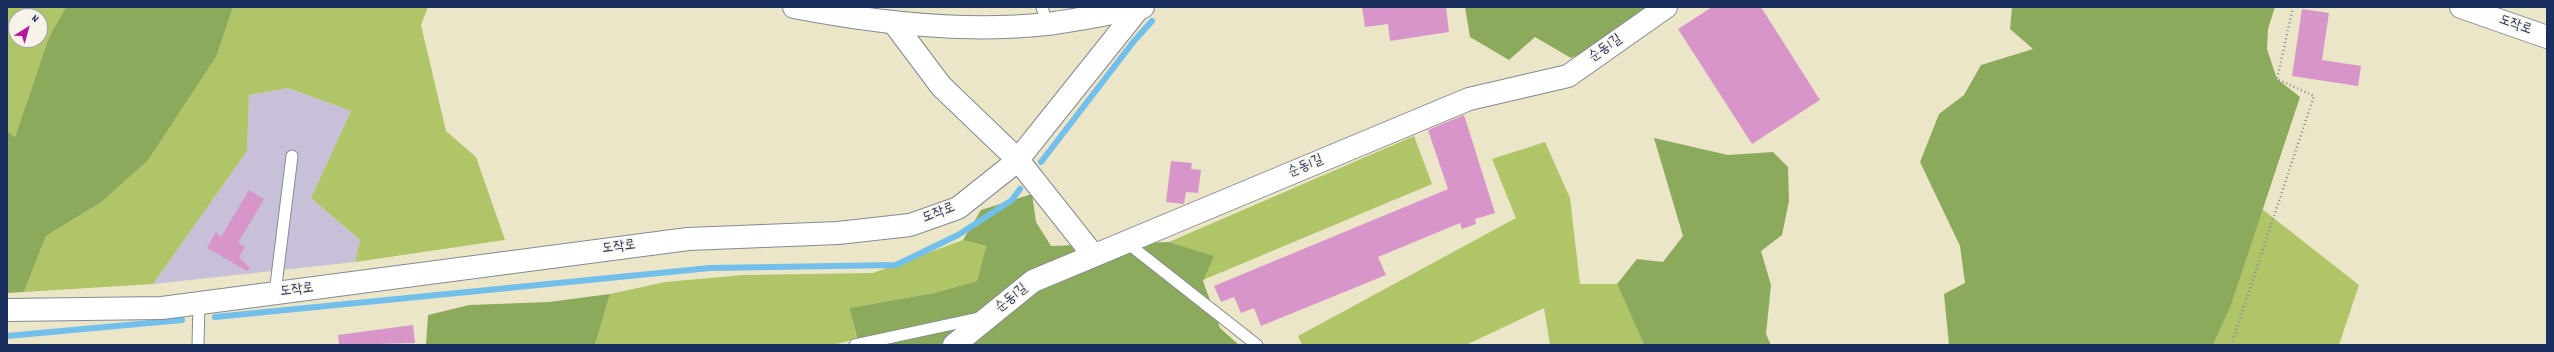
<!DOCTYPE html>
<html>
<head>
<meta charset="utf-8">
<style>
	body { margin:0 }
	#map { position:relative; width:2554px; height:352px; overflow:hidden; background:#ece6c9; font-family:Dekko,sans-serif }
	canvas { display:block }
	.frame { position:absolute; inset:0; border:8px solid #1b2f5e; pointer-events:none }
	.north { position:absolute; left:8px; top:8px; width:40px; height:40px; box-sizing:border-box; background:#f7f3e8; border:1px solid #9fa5b1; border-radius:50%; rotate:37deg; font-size:11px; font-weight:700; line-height:16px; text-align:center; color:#1b2f5e }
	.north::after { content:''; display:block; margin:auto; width:14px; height:18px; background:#b5179e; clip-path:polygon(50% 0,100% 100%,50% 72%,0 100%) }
</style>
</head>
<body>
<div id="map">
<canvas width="2554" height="352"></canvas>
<div class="frame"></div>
<div class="north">N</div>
</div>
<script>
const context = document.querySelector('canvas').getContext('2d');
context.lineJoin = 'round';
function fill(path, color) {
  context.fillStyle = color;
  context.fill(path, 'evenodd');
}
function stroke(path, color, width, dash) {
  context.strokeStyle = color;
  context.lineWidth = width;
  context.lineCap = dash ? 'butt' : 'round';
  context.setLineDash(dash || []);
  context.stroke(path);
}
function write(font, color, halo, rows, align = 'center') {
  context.font = font + ' Dekko,"Poor Story",sans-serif';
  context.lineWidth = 3;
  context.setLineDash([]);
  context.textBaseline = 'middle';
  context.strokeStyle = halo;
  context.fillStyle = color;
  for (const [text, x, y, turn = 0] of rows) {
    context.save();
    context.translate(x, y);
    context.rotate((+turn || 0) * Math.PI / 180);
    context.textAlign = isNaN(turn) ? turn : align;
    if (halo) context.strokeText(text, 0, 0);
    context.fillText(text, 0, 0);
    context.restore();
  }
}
fill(new Path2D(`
	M 288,88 L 351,111 L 311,198 L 360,240 L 355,262 L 153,284 L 247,151 L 249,95 Z`), '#c8bfd8');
fill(new Path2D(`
	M 7,7 L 66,7 L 49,37 L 15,137 L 7,131 ZM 16,16 L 40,16 L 40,40 L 16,40 Z
	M 233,7 L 428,7 L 421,25 L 446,131 L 476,157 L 505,240 L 355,262 L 360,240 L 311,198 L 351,111 L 288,88 L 249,95 L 247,151 L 153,284 L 24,292 L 46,236 L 100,203 L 217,55 Z
	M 1414,136 L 1432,184 L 1203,280 L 1213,256 L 1169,242 Z
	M 1545,142 L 1570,198 L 1580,284 L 1617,284 L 1644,345 L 1550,345 L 1544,308 L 1466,345 L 1302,345 L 1298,336 L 1516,218 L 1492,159 Z
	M 2262,209 L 2359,285 L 2339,345 L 2213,345 L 2230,308 Z
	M 963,240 L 986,246 L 977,281 L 934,293 L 849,308 L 857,339 L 832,345 L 595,345 L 610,294 L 665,282 L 743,275 L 873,273 Z`), '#b0c468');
fill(new Path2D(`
	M 66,7 L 233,7 L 217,55 L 148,160 L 100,203 L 46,236 L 24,292 L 7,293 L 7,131 L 15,137 L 49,37 Z
	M 1465,7 L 1647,7 L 1596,47 L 1571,58 L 1535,37 L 1509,60 L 1470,37 Z
	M 2012,7 L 2275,7 L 2268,29 L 2267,49 L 2277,79 L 2300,97 L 2230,308 L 2213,345 L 1949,345 L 1944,294 L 1965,283 L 1960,246 L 1920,162 L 1939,114 L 1964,95 L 1981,65 L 2033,49 L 2010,29 Z
	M 1654,138 L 1728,155 L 1773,152 L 1788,167 L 1789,201 L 1782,235 L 1761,251 L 1771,285 L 1766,334 L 1771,345 L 1644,345 L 1617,284 L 1637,259 L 1663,262 L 1683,236 Z
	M 1032,194 L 1036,222 L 1051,246 L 1169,242 L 1214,256 L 1203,281 L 1220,328 L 1239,345 L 859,345 L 849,308 L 934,293 L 977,281 L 986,246 L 963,240 L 981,210 Z
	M 610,294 L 595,345 L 426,345 L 428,315 L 469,305 L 549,302 Z`), '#8caa5c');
stroke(new Path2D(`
	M 1041,162 L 1134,41 L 1152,21
	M 215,317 L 710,268 L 896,265 L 958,235 L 1012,200 L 1020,189
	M 7,336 L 182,320`), '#72bfec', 6);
fill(new Path2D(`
	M 1362,7 L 1446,7 L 1449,32 L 1390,41 L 1388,24 L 1365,27 Z
	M 1712,7 L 1761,7 L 1820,100 L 1752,144 L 1678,29 Z
	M 2302,9 L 2329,13 L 2322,60 L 2361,66 L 2358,86 L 2292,76 Z
	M 1464,115 L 1495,213 L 1475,219 L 1476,224 L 1462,229 L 1460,223 L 1378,257 L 1386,275 L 1261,326 L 1254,308 L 1241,313 L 1234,297 L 1221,302 L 1214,286 L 1448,189 L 1428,130 Z
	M 1171,161 L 1192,163 L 1191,169 L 1201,170 L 1198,193 L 1186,192 L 1184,204 L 1166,202 Z
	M 249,190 L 264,199 L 238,243 L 245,247 L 239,257 L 250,268 L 247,271 L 207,248 L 216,232 L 221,237 Z
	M 413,325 L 415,343 L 339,345 L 338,335 Z`), '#d795c9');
const lane = new Path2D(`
	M 1042,7 L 1047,24
	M 1126,242 L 1257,345
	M 275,293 L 292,156
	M 198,345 L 199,303
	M 855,345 L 980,318`);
const street = new Path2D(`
	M 893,22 L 941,86 L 1018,160 L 1094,256
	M 7,310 L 162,308 L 688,239 L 838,233 L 910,225 L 958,208 L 1016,162 L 1139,8
	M 954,345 L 1033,281 L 1469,99 L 1568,76 L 1666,7`);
const secondary = new Path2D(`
	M 794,7 C 877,23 963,33 1047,24 C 1079,20 1111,13 1143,7
	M 2461,7 L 2547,37`);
stroke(lane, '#848a94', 13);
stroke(street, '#848a94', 24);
stroke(secondary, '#848a94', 24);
stroke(new Path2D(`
	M 2231,345 L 2314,96 L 2277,79 L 2293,7`), '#848a94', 2.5, [1, 3]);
stroke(lane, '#fff', 11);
stroke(street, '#fff', 22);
stroke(secondary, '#fff', 22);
write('14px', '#1b2f5e', '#f7f3e8', [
	["도작로",2515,26,19],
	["순동1길",1606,49,-35],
	["순동1길",1306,167,-23],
	["도작로",939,214,-21],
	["도작로",619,248,-7],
	["도작로",297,291,-7],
	["순동1길",1012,299,-39]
]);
</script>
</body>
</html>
